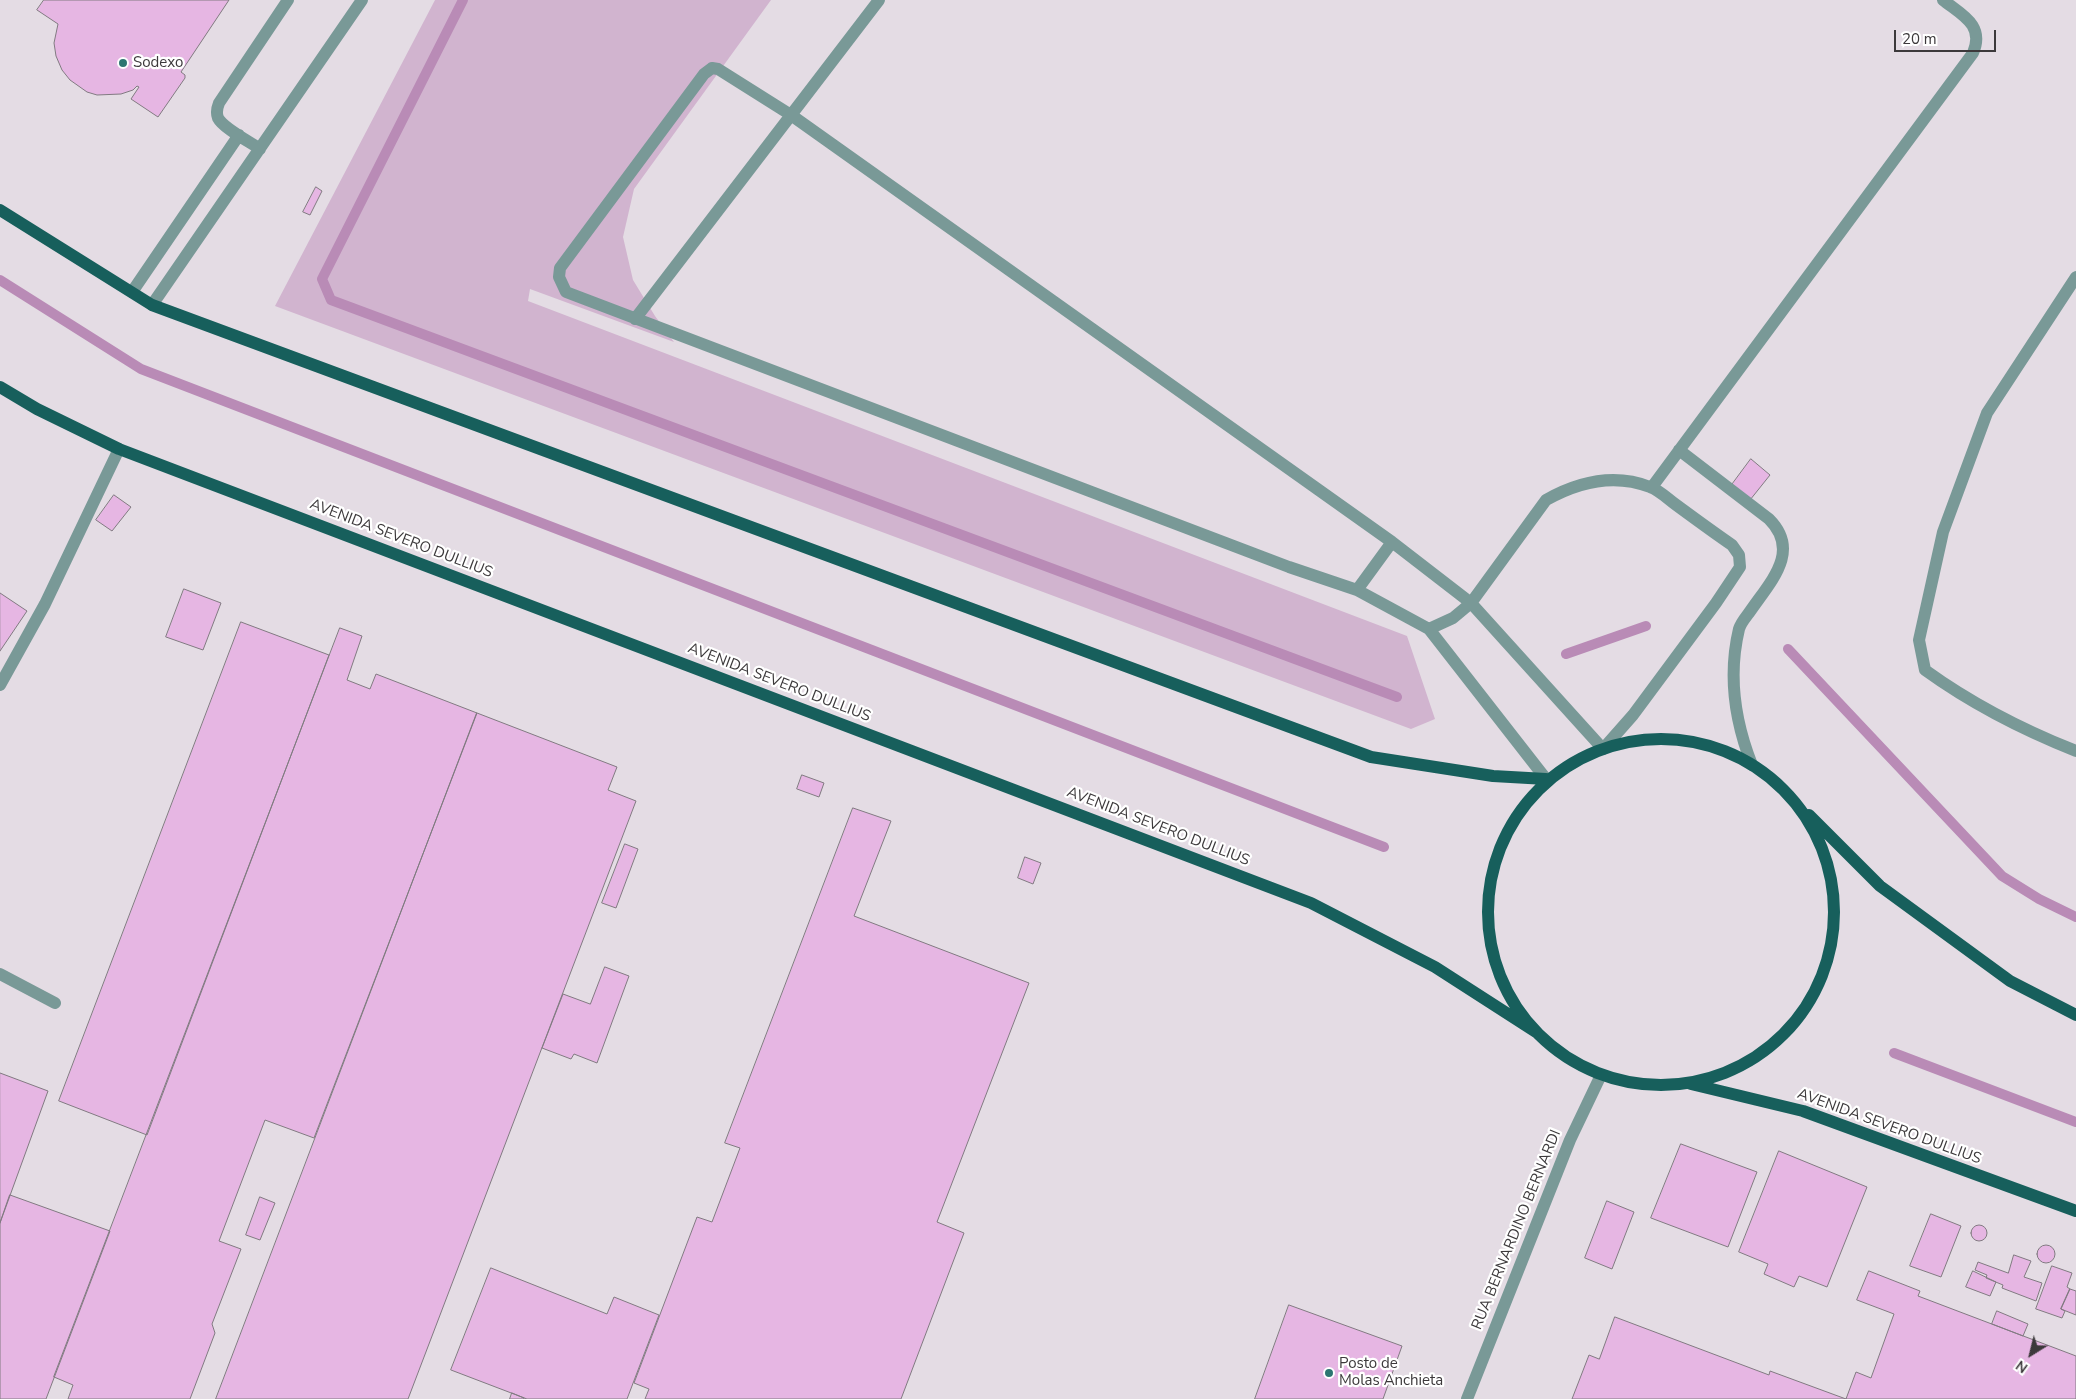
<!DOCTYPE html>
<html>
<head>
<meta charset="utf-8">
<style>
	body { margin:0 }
	#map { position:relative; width:2076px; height:1399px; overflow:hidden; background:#e4dce4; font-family:"Nunito Sans",sans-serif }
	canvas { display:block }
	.north { position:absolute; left:2006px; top:1329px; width:50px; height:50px; -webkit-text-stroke:4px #fff; paint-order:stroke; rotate:216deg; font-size:14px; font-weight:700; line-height:20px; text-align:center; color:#3c393b }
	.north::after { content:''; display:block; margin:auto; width:18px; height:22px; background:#3c393b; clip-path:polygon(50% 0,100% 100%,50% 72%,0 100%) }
	.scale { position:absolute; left:1894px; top:30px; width:102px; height:22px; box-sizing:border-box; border:2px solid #3c393b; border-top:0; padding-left:6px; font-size:15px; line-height:18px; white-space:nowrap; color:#3c393b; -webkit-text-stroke:4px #fff; paint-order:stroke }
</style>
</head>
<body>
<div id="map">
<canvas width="2076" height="1399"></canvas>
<div class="north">N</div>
<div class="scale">20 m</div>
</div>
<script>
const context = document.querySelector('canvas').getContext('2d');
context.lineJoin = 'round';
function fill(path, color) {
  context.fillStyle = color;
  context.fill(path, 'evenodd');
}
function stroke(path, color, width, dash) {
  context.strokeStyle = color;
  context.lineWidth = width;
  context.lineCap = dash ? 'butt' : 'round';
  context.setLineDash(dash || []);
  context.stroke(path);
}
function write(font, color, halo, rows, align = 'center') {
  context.font = font + ' "Nunito Sans",sans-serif';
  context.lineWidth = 4.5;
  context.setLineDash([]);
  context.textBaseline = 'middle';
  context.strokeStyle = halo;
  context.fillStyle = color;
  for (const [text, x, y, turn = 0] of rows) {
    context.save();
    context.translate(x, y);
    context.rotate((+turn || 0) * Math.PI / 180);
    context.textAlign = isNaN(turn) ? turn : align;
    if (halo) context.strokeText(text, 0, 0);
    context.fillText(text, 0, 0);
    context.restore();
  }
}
fill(new Path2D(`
	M 435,0 L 771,0 L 634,189 L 623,237 L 633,280 L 655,316 L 674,342 L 530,289 L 528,301 L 1407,636 L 1435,719 L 1411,729 L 275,306 Z`), '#d1b4cf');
stroke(new Path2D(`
	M 463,0 L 322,279 L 331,300 L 1397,697
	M 0,280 L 141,369 L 1384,847
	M 1788,649 L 2002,876 L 2039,899 L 2076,917
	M 1566,654 L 1646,626
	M 1894,1053 L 2076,1122`), '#b98bb6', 10);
const building = new Path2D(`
	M 44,0 L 229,0 L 181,72 L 185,75 L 185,78 L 158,117 L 131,99 L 139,87 L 137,86 L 133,90 L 121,94 L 97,95 L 87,92 L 70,80 L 62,70 L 56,56 L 54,43 L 58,24 L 37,10 Z
	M 316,187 L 322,191 L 310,215 L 303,212 Z
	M 1751,459 L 1770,475 L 1750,500 L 1731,486 Z
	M 114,495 L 131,507 L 112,531 L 96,520 Z
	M 184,589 L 221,603 L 203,650 L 166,637 Z
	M 0,593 L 27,611 L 0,651 Z
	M 241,622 L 329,655 L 147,1135 L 59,1101 Z
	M 340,628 L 362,636 L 347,680 L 370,689 L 376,674 L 477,713 L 314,1138 L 265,1120 L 219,1241 L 241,1249 L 212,1324 L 215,1333 L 190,1399 L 68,1399 L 73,1385 L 54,1377 Z
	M 477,713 L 617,767 L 608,790 L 636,801 L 408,1399 L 216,1399 Z
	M 802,775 L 824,783 L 819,797 L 797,789 Z
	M 853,808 L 891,821 L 854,916 L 1029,983 L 937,1222 L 964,1233 L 901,1399 L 645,1399 L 649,1389 L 634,1383 L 697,1217 L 712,1222 L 740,1148 L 725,1143 Z
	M 625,844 L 638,849 L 616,908 L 602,903 Z
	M 1025,857 L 1041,863 L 1033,884 L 1018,878 Z
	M 605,967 L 629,976 L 597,1063 L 574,1054 L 571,1059 L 542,1048 L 563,994 L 590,1004 Z
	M 0,1073 L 48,1091 L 0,1223 Z
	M 1681,1144 L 1757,1172 L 1728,1247 L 1651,1218 Z
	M 1779,1151 L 1867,1187 L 1827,1287 L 1799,1276 L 1794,1287 L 1764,1274 L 1768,1264 L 1739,1252 Z
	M 10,1195 L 110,1231 L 46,1399 L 0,1399 L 0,1223 Z
	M 260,1197 L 275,1203 L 260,1240 L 246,1235 Z
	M 1607,1201 L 1634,1212 L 1612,1269 L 1585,1258 Z
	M 1931,1214 L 1961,1226 L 1941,1277 L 1910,1266 Z
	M1971 1233a8 8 0 1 1 16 0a8 8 0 1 1-16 0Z
	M2037 1254a9 9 0 1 1 18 0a9 9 0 1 1-18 0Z
	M 2014,1255 L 2031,1261 L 2024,1277 L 2042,1283 L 2036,1301 L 2002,1288 L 2003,1285 L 1986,1278 L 1987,1275 L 1975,1270 L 1978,1262 L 2008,1273 Z
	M 2052,1266 L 2072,1273 L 2067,1287 L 2070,1289 L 2061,1309 L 2065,1311 L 2062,1318 L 2036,1309 Z
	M 491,1268 L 607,1314 L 614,1297 L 659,1315 L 627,1399 L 527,1399 L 451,1370 Z
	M 1869,1271 L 1920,1291 L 1918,1296 L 2076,1356 L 2076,1399 L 1846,1399 L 1856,1372 L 1871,1378 L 1894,1314 L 1857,1300 Z
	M 1973,1271 L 1996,1282 L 1990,1296 L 1966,1287 Z
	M 2070,1289 L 2076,1291 L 2076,1315 L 2061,1309 Z
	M 1289,1305 L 1402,1346 L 1383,1399 L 1255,1399 Z
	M 1997,1311 L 2028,1324 L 2023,1336 L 1992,1324 Z
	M 1615,1317 L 1769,1375 L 1770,1371 L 1846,1399 L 1572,1399 L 1589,1355 L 1599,1359 Z
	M 512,1393 L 524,1398 L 524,1399 L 510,1399 Z`);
fill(building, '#e6b6e3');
stroke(building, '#817a81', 1);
stroke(new Path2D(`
	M 712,68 L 704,74 L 560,268 L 559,277 L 566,292 L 1289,567 L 1357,590 L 1429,629 L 1453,618 L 1471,603 L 1546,500 C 1578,482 1614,473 1650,487 C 1659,490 1668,499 1675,504 C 1694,518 1713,532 1732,545 L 1739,555 L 1740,567 L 1716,603 L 1633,715 L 1603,749 L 1471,603 L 1392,542 L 791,115 L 718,69 L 712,68
	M 260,149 C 250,142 223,128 218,118 C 216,113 217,108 219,103 L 288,0
	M 2076,277 L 1987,413 L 1943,532 L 1919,640 L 1925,670 C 1972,704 2023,730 2076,751
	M 132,292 L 239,135
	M 152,305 L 362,0
	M 635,319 L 879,0
	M 1679,450 L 1769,519 C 1801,551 1771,581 1751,610 C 1747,616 1741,622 1739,629 C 1728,675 1735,722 1752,765
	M 1652,487 L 1973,53 C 1985,25 1962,15 1943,0
	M 1357,590 L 1392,542
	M 1429,629 L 1546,779
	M 0,685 L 45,604 L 119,449
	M 0,974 L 55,1003
	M 1467,1399 L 1570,1140 L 1601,1075`), '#799997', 12);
stroke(new Path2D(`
	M 0,210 L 152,305 L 1371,757 L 1493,776 L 1546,779
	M 0,387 L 37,409 L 119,449 L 1311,903 L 1435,967 L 1536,1032
	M1488 912a173 173 0 1 1 346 0a173 173 0 1 1-346 0Z
	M 1809,815 L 1880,886 L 2010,981 L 2076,1015
	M 1691,1084 L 1803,1111 L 2076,1211`), '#175f5c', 12);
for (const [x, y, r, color] of [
	[123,63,5,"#2d7672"],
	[1329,1373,5,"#2d7672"]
]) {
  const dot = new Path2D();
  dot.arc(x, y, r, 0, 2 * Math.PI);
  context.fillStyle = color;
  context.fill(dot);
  stroke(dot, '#fff', 2);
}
write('15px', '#3c393b', '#fff', [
	["Sodexo",133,63],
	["Posto de",1339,1364],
	["Molas Anchieta",1339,1381]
], 'left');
write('15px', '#3c393b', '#fff', [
	["AVENIDA SEVERO DULLIUS",401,539,21],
	["AVENIDA SEVERO DULLIUS",779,683,21],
	["AVENIDA SEVERO DULLIUS",1158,827,21],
	["AVENIDA SEVERO DULLIUS",1889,1127,20],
	["RUA BERNARDINO BERNARDI",1517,1230,-68]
]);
</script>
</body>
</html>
